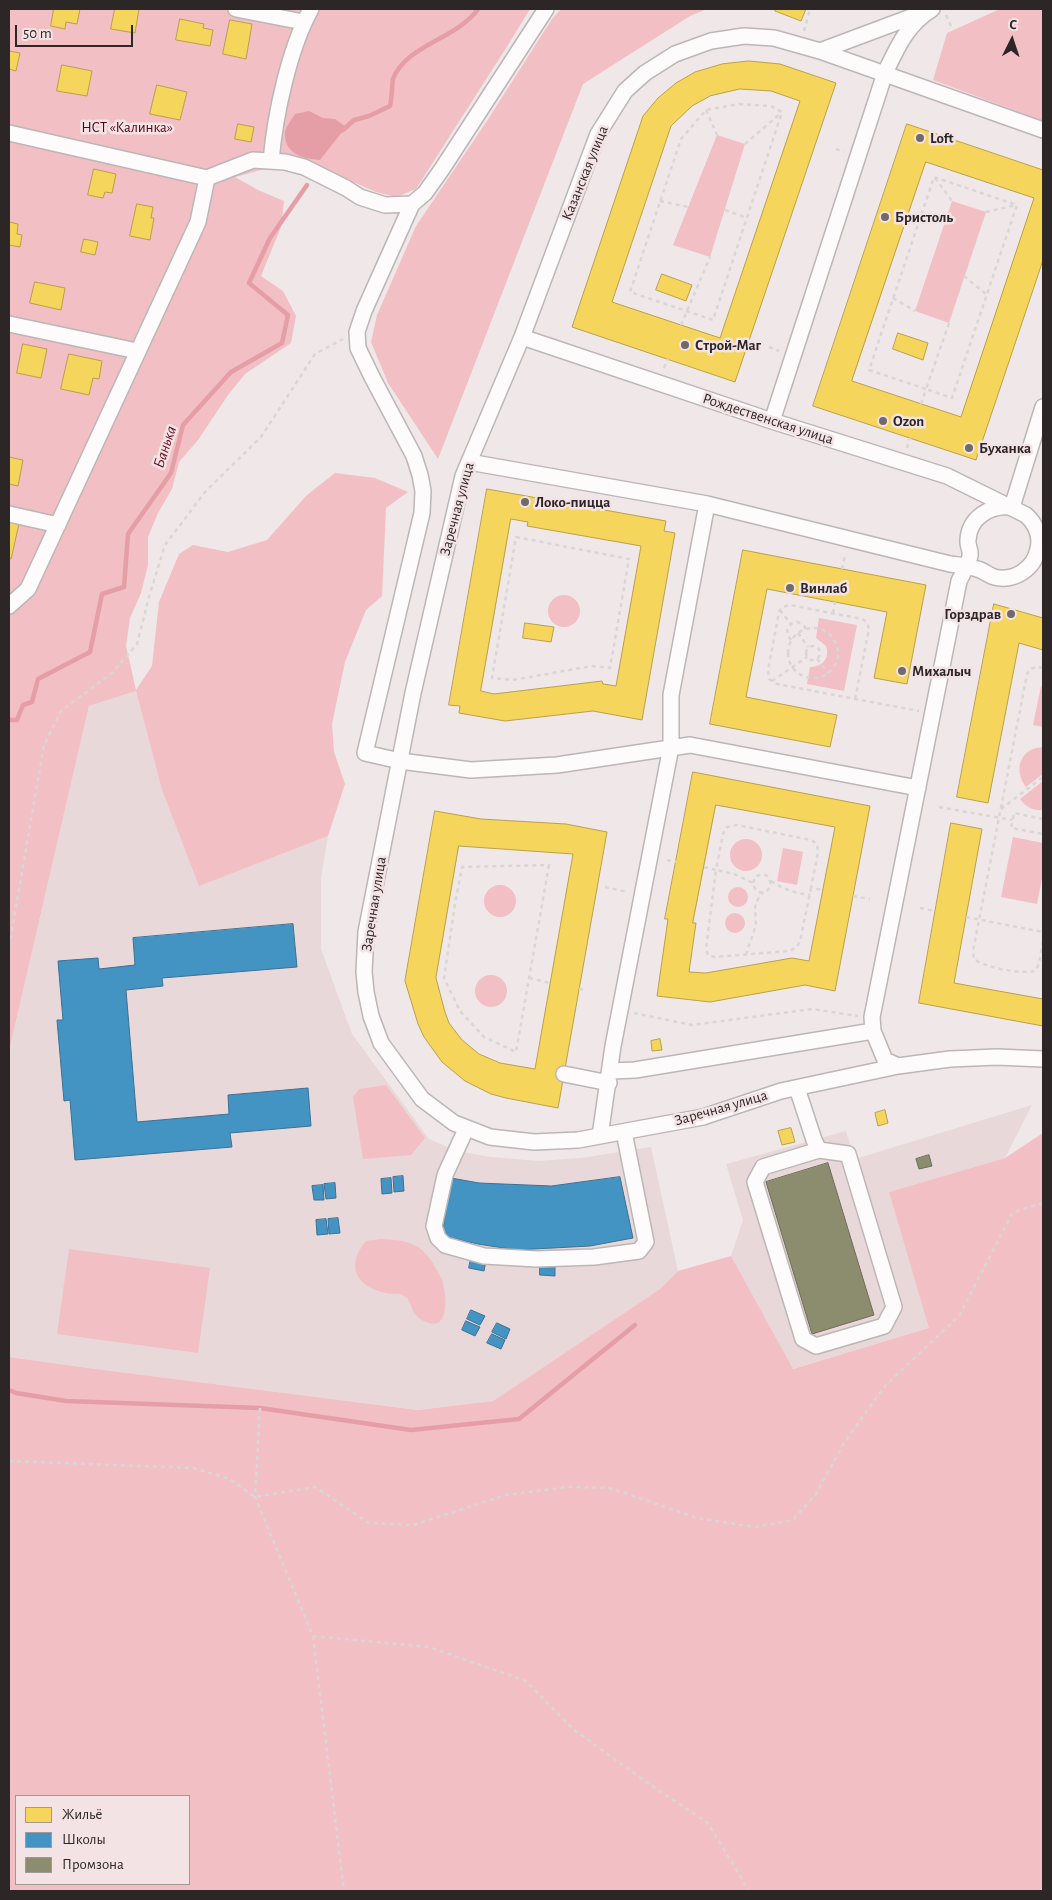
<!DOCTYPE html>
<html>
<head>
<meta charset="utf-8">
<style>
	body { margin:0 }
	#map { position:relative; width:1052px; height:1900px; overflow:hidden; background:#f0e7e8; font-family:"Alegreya Sans",sans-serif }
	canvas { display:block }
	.frame { position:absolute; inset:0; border:10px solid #2c2627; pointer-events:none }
	.legend { position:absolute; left:15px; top:1795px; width:175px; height:90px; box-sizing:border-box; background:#f4e3e4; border:1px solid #a49798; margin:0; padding:6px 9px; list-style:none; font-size:15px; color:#2c2627 }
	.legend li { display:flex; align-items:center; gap:10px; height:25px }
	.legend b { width:25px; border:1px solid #a49798 }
	.north { position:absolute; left:987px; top:15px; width:50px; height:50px; -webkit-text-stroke:4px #f4e3e4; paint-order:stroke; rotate:4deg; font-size:14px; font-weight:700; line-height:20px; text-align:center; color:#2c2627 }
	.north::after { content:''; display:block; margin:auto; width:18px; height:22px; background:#2c2627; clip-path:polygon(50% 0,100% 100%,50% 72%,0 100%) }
	.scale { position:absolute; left:15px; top:25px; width:118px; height:22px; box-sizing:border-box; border:2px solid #2c2627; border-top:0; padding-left:6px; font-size:15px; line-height:18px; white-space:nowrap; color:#2c2627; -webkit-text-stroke:4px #f4e3e4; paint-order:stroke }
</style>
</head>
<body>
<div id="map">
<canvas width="1052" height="1900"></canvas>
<div class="frame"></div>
<ul class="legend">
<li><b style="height:14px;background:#f6d55c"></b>Жильё</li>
<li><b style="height:14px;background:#4393c3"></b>Школы</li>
<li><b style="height:14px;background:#8c8c6e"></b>Промзона</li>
</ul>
<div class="north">С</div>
<div class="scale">50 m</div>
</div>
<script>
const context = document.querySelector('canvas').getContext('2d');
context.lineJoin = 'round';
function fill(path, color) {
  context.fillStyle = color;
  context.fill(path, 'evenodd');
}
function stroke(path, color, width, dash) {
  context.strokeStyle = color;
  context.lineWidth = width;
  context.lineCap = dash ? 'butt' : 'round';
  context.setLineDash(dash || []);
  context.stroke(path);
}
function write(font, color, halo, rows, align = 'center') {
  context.font = font + ' "Alegreya Sans",sans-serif';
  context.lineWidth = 5;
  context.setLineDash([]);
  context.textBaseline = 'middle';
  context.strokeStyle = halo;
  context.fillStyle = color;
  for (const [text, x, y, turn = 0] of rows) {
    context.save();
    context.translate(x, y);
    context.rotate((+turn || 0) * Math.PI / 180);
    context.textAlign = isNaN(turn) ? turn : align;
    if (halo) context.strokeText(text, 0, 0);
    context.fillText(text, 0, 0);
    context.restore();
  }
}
fill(new Path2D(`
	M 136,691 L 162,790 L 199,885 L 328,836 L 321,878 L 321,949 L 352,1034 L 429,1139 L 456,1151 L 491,1157 L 538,1161 L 581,1158 L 651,1147 L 678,1271 L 660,1289 L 493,1401 L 418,1410 L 88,1368 L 9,1357 L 9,1051 L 89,706 Z
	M 1032,1105 L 1005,1158 L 889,1192 L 930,1328 L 792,1369 L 731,1256 L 743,1220 L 726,1164 L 846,1131 L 855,1159 Z`), '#e9d8d9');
fill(new Path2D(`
	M 9,9 L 530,9 L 508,45 L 416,189 L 396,197 L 376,192 L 311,163 L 279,153 L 279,165 L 235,177 L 258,190 L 284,201 L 281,227 L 261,276 L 283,291 L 296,316 L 291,343 L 245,374 L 228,395 L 198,440 L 179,462 L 172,489 L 158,513 L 148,537 L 148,565 L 141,593 L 130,618 L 126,646 L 136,690 L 152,666 L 159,602 L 179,554 L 193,545 L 228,552 L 267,540 L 307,495 L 335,473 L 375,478 L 408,492 L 386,508 L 382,596 L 366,610 L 345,662 L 332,724 L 334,752 L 345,784 L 328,836 L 199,886 L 162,790 L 136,691 L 89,706 L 9,1051 Z
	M 561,9 L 707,9 L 690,16 L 583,84 L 438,459 L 388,383 L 371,342 L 377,315 L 416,226 L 485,124 L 552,19 Z
	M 1000,9 L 1043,9 L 1043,121 L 933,80 L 947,33 Z
	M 717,135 L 745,144 L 710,257 L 673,245 Z
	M 952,201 L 986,212 L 949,323 L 915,311 Z
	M548 611a16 16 0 1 1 32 0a16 16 0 1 1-32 0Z
	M 819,618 L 857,625 L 844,691 L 807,684 L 810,667 C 823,667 830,658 826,646 L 816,638 Z
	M 1041,686 L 1043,687 L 1043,727 L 1033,725 Z
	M 1043,747 L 1043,774 L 1026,787 C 1013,770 1020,748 1043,747 Z
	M 1043,781 L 1043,810 C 1033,811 1026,807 1020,799 Z
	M 1013,837 L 1043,843 L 1043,873 L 1037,904 L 1001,897 Z
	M730 855a16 16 0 1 1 32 0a16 16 0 1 1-32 0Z
	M 783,848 L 803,852 L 797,885 L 777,881 Z
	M484 901a16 16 0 1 1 32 0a16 16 0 1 1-32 0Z
	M728 897a10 10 0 1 1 20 0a10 10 0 1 1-20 0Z
	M725 923a10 10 0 1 1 20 0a10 10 0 1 1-20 0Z
	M475 991a16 16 0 1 1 32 0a16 16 0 1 1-32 0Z
	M 386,1085 L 425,1138 L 411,1155 L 363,1159 L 353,1097 L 359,1089 Z
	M 1043,1133 L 1043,1891 L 9,1891 L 9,1357 L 88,1368 L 418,1410 L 493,1401 L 660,1289 L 678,1271 L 731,1256 L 793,1369 L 929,1328 L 889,1192 L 1005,1158 ZM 16,1796 L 189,1796 L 189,1884 L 16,1884 Z
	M 381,1239 C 407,1240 422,1243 435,1267 C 438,1271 440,1276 442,1280 C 447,1294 450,1335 424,1321 C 408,1313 414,1302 404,1296 C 399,1292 393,1295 386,1293 C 356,1287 345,1266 366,1241 Z
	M 69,1249 L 210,1268 L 198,1353 L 57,1334 Z`), '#f2bfc4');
fill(new Path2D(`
	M 309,111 L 323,118 L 335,119 L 346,127 L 320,160 C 303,159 283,153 285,132 C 286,126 292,119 295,114 Z`), '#e69ea6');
const homes = new Path2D(`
	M 54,9 L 80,9 L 77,24 L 66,22 L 65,29 L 51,26 Z
	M 115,9 L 139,9 L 135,33 L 111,29 Z
	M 776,9 L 806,9 L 801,21 L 775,11 Z
	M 180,19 L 204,24 L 203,28 L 213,30 L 210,46 L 176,40 Z
	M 230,20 L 252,24 L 246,59 L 223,54 Z
	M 9,51 L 20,53 L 16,71 L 9,69 Z
	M 749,61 L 780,64 L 836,83 L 735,382 L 572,327 L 643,116 L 658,98 L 676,83 L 695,72 L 722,64 ZM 740,89 L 771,91 L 800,101 L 720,338 L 612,302 L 671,126 L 692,106 L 710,96 Z
	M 62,65 L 92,71 L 87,96 L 57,91 Z
	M 157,85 L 187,92 L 180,120 L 150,114 Z
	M 238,124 L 254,127 L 251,142 L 235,139 Z
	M 907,124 L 1043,170 L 1043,260 L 976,460 L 813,406 ZM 926,162 L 1034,198 L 961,417 L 852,381 Z
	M 94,169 L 116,174 L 112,193 L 105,192 L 103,198 L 88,195 Z
	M 137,204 L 153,207 L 151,218 L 154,218 L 150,240 L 130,236 Z
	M 9,222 L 18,224 L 17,234 L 22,235 L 20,247 L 9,245 Z
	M 84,239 L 98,242 L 95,255 L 81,252 Z
	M 662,274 L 692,285 L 686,301 L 656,290 Z
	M 35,282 L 65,288 L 61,310 L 30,303 Z
	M 898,333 L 928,343 L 923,360 L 893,349 Z
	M 23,344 L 47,349 L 41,378 L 17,373 Z
	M 69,354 L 102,361 L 99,379 L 93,378 L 89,395 L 61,389 Z
	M 9,457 L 23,460 L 18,486 L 9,484 Z
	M 487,489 L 666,521 L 664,531 L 675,533 L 642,720 L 593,711 L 505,721 L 459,713 L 460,706 L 449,705 ZM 511,519 L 528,522 L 527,526 L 641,546 L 616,686 L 603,684 L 602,681 L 494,694 L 481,691 Z
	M 9,522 L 19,524 L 11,559 L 9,558 Z
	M 743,550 L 926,585 L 907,684 L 874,678 L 887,612 L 767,589 L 746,697 L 837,715 L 830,747 L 710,724 Z
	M 994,604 L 1043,618 L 1043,650 L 1019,643 L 988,803 L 957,797 Z
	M 525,623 L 554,627 L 551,642 L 523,638 Z
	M 693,772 L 870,806 L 835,991 L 805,985 L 710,1002 L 657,996 L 668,919 L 665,919 ZM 716,805 L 835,827 L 809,961 L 792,958 L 706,973 L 689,972 L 696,923 L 693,923 Z
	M 435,811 L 481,819 L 566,824 L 607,832 L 558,1108 L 506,1098 L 491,1094 L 465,1081 L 442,1062 L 424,1037 L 418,1024 L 405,981 ZM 459,846 L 573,854 L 535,1069 L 500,1063 L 479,1054 L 462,1040 L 449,1023 L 445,1012 L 436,978 Z
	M 951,823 L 982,829 L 954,983 L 1043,999 L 1043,1026 L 919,1003 Z
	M 660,1039 L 662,1050 L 652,1051 L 651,1041 Z
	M 885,1110 L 888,1123 L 878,1126 L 875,1113 Z
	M 791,1128 L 795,1142 L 782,1145 L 778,1131 Z`);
fill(homes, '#f6d55c');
stroke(homes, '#b9a04c', 1);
const schools = new Path2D(`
	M 293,924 L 297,967 L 162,978 L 163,986 L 126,990 L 137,1122 L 229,1114 L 228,1095 L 308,1088 L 311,1126 L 230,1133 L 232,1147 L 75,1160 L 70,1100 L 64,1101 L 57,1020 L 63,1020 L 58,961 L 98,958 L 99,969 L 135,965 L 133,938 Z
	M 403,1176 L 404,1191 L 394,1192 L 393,1177 Z
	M 620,1177 L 633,1238 L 590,1246 L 516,1250 L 478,1244 L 442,1236 L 451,1178 L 479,1183 L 551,1186 Z
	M 391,1178 L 392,1193 L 382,1194 L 381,1179 Z
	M 335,1183 L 336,1198 L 326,1199 L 324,1184 Z
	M 323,1185 L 324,1200 L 314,1200 L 312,1186 Z
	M 338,1218 L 340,1233 L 329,1234 L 328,1219 Z
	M 326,1219 L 328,1234 L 317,1235 L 316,1220 Z
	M 471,1258 L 486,1260 L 484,1271 L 469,1268 Z
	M 540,1265 L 555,1266 L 555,1276 L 540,1275 Z
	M 471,1310 L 485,1316 L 480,1325 L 467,1319 Z
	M 466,1321 L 480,1327 L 475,1336 L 462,1330 Z
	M 497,1323 L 510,1329 L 506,1339 L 492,1332 Z
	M 492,1334 L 505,1340 L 501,1349 L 487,1343 Z`);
fill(schools, '#4393c3');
stroke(schools, '#3c7294', 1);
const industry = new Path2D(`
	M 929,1155 L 932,1166 L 919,1169 L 916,1159 Z
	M 828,1163 L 874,1315 L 812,1334 L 766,1182 Z`);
fill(industry, '#8c8c6e');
stroke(industry, '#6f6d59', 1);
stroke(new Path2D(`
	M 343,130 L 354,120 L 369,116 L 390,106 C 392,98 392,84 393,79 C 406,45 457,39 478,9
	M 9,720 L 17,720 L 23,705 L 32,702 L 38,679 L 90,652 L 102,594 L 124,587 L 128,534 L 171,473 L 183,425 L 231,372 L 282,343 L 288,315 L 249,283 L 270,238 L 307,185
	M 9,1390 L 16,1393 L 66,1401 L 260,1408 L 411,1430 L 519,1419 L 635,1325`), '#e69ea6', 4.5);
const minor = new Path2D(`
	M 236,9 L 303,22
	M 820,51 L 919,14
	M 1043,130 L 820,51 L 774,38 L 744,36 L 711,41 L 675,54 L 645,73 L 625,91 L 598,134 L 522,337 L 463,476 L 413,693 L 366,932 L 364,972 L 366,992 L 371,1016 L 381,1043 L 422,1099 L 454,1123 L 490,1137 L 534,1142 L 578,1140 L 703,1117 L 781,1091 L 898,1066 L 950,1059 L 997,1057 L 1043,1059
	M 9,133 L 207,178 L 253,160 L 285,162 L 304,167 L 346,188 L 360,197 L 385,205 L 412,204 L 425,193 L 442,169 L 546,9
	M 271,161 C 275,115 289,49 311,9
	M 412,204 L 364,311 L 357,332 L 358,348 L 372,377 L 414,456 L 420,475 L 423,491 L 422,513 L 365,753 L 400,761 L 471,770 L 557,765 L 690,745 L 918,788
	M 9,324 L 137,351
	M 772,421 L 885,73 C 897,48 907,24 932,9
	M 469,462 L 707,504 L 950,564 C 959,565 968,566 977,569 C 983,570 988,575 994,577 C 1014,582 1034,569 1038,549 C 1041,536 1036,524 1026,515 L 947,476 L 772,421 L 522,337
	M 1012,507 L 1043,407
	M 9,514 L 58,525
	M 9,606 L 28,589 L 198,222 L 207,178
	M 898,1066 L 885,1060 L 873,1031 L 872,1017 L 959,581 C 962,575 970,561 970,555 C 971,550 967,545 968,540 C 969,518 990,505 1010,507
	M 611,1071 L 635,1070 L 873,1031
	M 564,1074 L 609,1083
	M 797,1088 L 814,1140 L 819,1150
	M 466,1129 L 445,1175 L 434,1226 L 438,1238 L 445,1245 L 484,1256 L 537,1259 L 594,1257 L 639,1251 L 646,1242 L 624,1132
	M 600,1136 L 613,1046 L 671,747 L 671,695 L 707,504
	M 819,1150 L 848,1154 L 894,1307 L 884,1326 L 816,1346 L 803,1339 L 755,1182 L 763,1167 Z`);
stroke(minor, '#bdb6b6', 18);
stroke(new Path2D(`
	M 946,15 L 951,26
	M 804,31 L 810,9
	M 739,104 L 771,106 L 782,112 L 713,320 L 630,292 L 681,139 L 706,110 Z
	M 706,110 L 717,135
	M 745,144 L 781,113
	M 836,149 L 844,152
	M 935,178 L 952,201
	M 660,201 L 688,207
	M 725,210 L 747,218
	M 986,212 L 1016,205
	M 964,276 L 987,295
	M 893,298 L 915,311
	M 681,325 L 710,257
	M 769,347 L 779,351
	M 664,368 L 668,359
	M 921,404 L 926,389 L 869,370 L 934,177 L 1017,205 L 952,398 L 926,389 L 949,323
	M 907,448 L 910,438
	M 516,537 L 629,559 L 610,668 L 592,666 L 513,680 L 492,678 Z
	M 842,569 L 845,555
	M 780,610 L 791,624
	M 833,613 L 835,602
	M788 653a25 25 0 1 1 50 0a25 25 0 1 1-50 0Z
	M 798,633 L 808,647
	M 791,640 L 789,637 L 787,630 L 791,624 L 798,622 L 804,626 L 806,629
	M806 653a7 7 0 1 1 14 0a7 7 0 1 1-14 0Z
	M 817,659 L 828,673
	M 1043,668 L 1037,667 L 1030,669 L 1027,674 L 973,951 L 974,959 C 986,968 1019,974 1035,971 L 1039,964 L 1043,941
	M 772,681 L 807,657
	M 855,699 L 869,629 L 867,622 L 862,619 L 790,605 L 782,607 L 779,612 L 768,670 L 769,679 L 777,684 L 919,711
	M 939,807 L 1012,820
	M 1001,809 L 1043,777
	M 1043,819 L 1014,813 L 1011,828 L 1043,834
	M 667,860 L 676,862
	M 549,865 L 516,1052 L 484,1037 L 460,1011 L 444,978 L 455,904 L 462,867 Z
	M 704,867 L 716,870 L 723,834 L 727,827 L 737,825 L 811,840 L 817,844 L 818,852 L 811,888 L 823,890
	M 771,881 C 783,889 794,893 810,895
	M 753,883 L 756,876 C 775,868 774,896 759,892 C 755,890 754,887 753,883 L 734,874 L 716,870 L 706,949 L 708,955 L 715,957 L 789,951 L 797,947 L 800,941 L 811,888
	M 605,887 L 628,892
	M 853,896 L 870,899
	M 920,908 L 935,911
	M 966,917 L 1043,932
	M 9,947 L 44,745 L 61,711 L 112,673 L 137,644 L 149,597 L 165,545 L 205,492 L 261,437 L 315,354 L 343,339
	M 746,955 C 748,946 752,939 754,931 C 760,913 748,910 763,892
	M 529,978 L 550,983
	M 579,989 L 587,990
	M 634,1013 L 692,1025 L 812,1009 L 858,1016
	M 260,1408 L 255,1497 L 313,1636 L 344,1891
	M 9,1461 L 193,1468 L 230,1479 L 255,1497 L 315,1487 L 369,1523 L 413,1525 L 506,1495 L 569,1487 L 610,1488 L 697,1518 L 755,1527 L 793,1520 L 816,1494 L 844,1443 L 884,1387 L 959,1316 L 1013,1212 L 1043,1203
	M 313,1636 L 429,1647 L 526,1681 L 573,1729 L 649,1784 L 708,1823 L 749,1891`), '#d8d6d6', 2.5, [4, 4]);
stroke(minor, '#fdfbfc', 15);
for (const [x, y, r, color] of [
	[920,138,5,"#716a6b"],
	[885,217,5,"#716a6b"],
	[685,345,5,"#716a6b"],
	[883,421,5,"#716a6b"],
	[969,448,5,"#716a6b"],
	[525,502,5,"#716a6b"],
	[790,588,5,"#716a6b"],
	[1011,614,5,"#716a6b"],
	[902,671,5,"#716a6b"]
]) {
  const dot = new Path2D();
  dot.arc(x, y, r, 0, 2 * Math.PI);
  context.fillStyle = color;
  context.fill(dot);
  stroke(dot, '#f4e3e4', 2);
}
write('15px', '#5a001a', '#f4e3e4', [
	["НСТ «Калинка»",127,127]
]);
write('bold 15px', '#2c2627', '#f4e3e4', [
	["Loft",930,138],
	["Бристоль",895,217],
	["Строй-Маг",695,345],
	["Ozon",893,421],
	["Буханка",979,448],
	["Локо-пицца",535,502],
	["Винлаб",800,588],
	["Горздрав",1001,614,"right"],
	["Михалыч",912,671]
], 'left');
write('15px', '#2c2627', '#f4e3e4', [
	["Казанская улица",585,173,-68],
	["Рождественская улица",768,419,18],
	["Заречная улица",457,509,-75],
	["Заречная улица",374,904,-81],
	["Заречная улица",721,1108,-16]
]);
write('italic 16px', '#670e24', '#f4e3e4', [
	["Банька",165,447,-72]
]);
</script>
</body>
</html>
